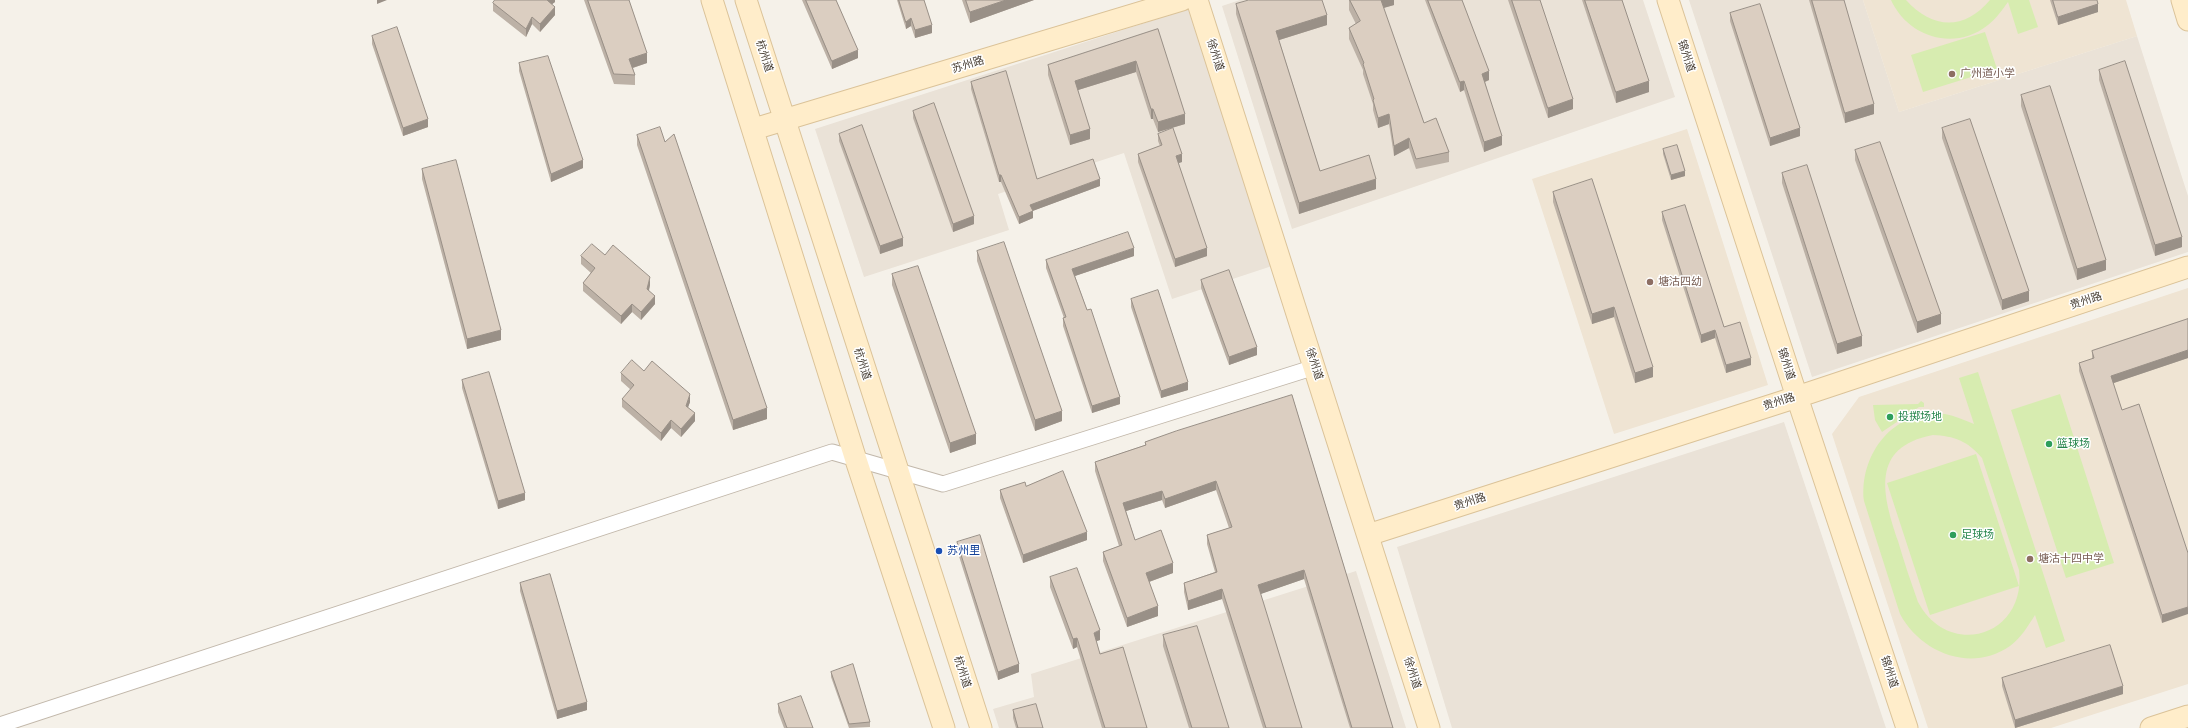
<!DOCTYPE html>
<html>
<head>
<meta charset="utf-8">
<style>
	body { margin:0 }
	canvas { display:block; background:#f5f1e9 }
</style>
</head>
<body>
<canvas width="2188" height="728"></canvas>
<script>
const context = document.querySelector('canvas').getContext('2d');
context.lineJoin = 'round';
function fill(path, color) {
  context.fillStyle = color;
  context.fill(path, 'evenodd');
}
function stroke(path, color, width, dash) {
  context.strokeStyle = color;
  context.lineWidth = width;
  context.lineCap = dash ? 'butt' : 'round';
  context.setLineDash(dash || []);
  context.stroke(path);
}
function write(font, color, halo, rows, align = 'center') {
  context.font = font + ' Arial,"Noto Sans SC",sans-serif';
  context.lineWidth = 3;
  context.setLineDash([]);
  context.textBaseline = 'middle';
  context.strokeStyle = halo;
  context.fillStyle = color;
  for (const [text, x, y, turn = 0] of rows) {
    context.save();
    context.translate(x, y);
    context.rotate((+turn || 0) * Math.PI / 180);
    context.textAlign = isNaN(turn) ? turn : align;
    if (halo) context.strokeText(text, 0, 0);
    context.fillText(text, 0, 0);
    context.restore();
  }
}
fill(new Path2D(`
	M 1240,0 L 1643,0 L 1675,97 L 1292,229 L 1222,6 Z
	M 1689,0 L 1863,0 L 1899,112 L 2137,36 L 2188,196 L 2188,252 L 1812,377 Z
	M 1188,9 L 1272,266 L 1172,299 L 1124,153 L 998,194 L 1009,230 L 864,277 L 815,129 Z
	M 1784,422 L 1886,728 L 1452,728 L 1397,547 Z
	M 1356,571 L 1406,728 L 999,728 L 993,709 L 1034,697 L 1031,674 Z`), '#eae2d7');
fill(new Path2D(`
	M 1863,0 L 2126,0 L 2137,36 L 1899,112 Z
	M 1687,129 L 1768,385 L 1614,434 L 1532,179 Z
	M 2188,288 L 2188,684 L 2051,728 L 1928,728 L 1832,434 L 1859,397 Z`), '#efe4d3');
fill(new Path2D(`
	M 1891,0 L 1906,0 C 1932,29 1964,31 1990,0 L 2029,0 L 2038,27 L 2018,34 L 2008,2 C 2002,10 1996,19 1988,25 C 1954,52 1908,37 1891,0 Z
	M 1985,32 L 1997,69 L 1923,92 L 1911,55 Z
	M 1978,372 L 2065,641 L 2046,648 L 2035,615 C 2028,626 2021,638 2010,646 C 1971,673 1921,653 1900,614 L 1864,501 C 1859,454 1894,408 1945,414 C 1955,416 1964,420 1974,424 L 1959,378 ZM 1933,435 C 1954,436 1968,441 1982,458 L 2019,570 C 2027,636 1949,660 1918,602 C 1911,582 1904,562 1898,541 C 1883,496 1869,447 1933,435 Z
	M 2060,394 L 2114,563 L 2066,578 L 2011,410 Z
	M 1921,401 L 1924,403 L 1924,407 L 1919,407 L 1882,432 L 1875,420 L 1873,405 L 1918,404 Z
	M 1976,454 L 2019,586 L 1930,615 L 1887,483 Z`), '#d7ecb0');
const street = new Path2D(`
	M 0,725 L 832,452 L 943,484 L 1315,367`);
const secondary = new Path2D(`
	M 712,0 L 856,460 L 944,728
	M 746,0 L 981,728
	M 1197,0 L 1429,728
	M 1668,0 L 1797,397 L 1907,728
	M 2182,0 L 2188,20
	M 754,129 L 1182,0
	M 1368,535 L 1797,397 L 2188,267
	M 2151,728 L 2188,716`);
stroke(street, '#c2b8ab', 17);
stroke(secondary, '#dbc399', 23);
stroke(street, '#fff', 15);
stroke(secondary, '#ffedca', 21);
fill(new Path2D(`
	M 555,0 L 555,2 L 552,4 L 555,15 L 540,32 L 532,24 L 526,37 L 493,11 L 493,3 Z
	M 584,0 L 629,0 L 647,63 L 633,68 L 635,75 L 635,85 L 614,84 Z
	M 802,0 L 836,0 L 858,58 L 832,69 Z
	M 897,0 L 924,0 L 932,33 L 915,38 L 911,26 L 906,29 Z
	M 962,0 L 1034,0 L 970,23 Z
	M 1349,0 L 1394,0 L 1394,5 L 1383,8 L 1424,123 L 1449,152 L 1449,162 L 1416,169 L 1409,148 L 1394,156 L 1389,124 L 1378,128 L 1373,110 L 1373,104 L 1363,74 L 1363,70 L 1349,39 L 1349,28 L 1356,24 L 1349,10 Z
	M 1425,0 L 1462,0 L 1489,80 L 1485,82 L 1502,145 L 1484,152 L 1464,90 L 1460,92 Z
	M 1508,0 L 1540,0 L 1573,109 L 1548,118 Z
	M 1582,0 L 1622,0 L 1649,92 L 1616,103 Z
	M 1809,0 L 1844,0 L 1874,114 L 1845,123 Z
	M 2050,0 L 2097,0 L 2098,12 L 2058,25 Z
	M 1236,4 L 1327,25 L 1279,40 L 1320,171 L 1376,189 L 1299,214 L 1236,14 Z
	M 1730,13 L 1800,136 L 1770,146 L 1730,21 Z
	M 1158,29 L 1185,124 L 1158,132 L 1153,119 L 1151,119 L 1136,72 L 1078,90 L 1090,139 L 1070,145 L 1048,75 L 1048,65 Z
	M 372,36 L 428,127 L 403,136 L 372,44 Z
	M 519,63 L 583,168 L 551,182 L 519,71 Z
	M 2099,70 L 2182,247 L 2155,256 L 2099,80 Z
	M 971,82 L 1037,179 L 1100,186 L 1032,211 L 1033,218 L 1019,224 L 1001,182 L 999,182 L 971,89 Z
	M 2021,95 L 2106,270 L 2077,280 L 2021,106 Z
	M 913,111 L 974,224 L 953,232 L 913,118 Z
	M 1942,128 L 2029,301 L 2002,310 L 1942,138 Z
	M 839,134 L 903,246 L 880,254 L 839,141 Z
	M 1158,134 L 1182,162 L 1178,163 L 1207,256 L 1175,267 L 1138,162 L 1138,154 L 1160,146 L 1158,141 Z
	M 637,135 L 767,419 L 733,430 L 637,145 Z
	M 1663,149 L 1685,176 L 1671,180 L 1663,154 Z
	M 1855,150 L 1941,324 L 1917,333 L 1855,160 Z
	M 422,169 L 501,340 L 467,349 L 422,179 Z
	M 1782,173 L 1862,346 L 1837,354 L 1782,183 Z
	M 1553,192 L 1653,377 L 1635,383 L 1614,317 L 1592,324 L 1553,202 Z
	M 1662,212 L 1724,327 L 1751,365 L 1726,373 L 1715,338 L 1701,343 L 1662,220 Z
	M 977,251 L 1062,421 L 1035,431 L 977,261 Z
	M 605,255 L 650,285 L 649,291 L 655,304 L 641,320 L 632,312 L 621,324 L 583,291 L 583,283 L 591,273 L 581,264 L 581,256 Z
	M 1134,256 L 1075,276 L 1120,404 L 1092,413 L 1063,326 L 1063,318 L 1064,318 L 1046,268 L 1046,260 Z
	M 892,274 L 976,444 L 950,453 L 892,285 Z
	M 1201,280 L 1257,355 L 1229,365 L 1201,288 Z
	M 1131,299 L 1188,390 L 1161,398 L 1131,307 Z
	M 2188,319 L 2188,358 L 2113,383 L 2122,410 L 2188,553 L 2162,623 L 2079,371 L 2079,363 L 2092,359 L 2092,351 Z
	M 644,371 L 690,402 L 688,407 L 695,421 L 681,437 L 671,428 L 661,441 L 622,407 L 622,399 L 631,390 L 621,381 L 621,373 Z
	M 462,380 L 525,500 L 498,509 L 462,388 Z
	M 1292,395 L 1393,728 L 1350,728 L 1304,579 L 1260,594 L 1302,728 L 1263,728 L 1222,599 L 1188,610 L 1184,592 L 1184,583 L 1215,572 L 1207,544 L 1207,535 L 1229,528 L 1216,490 L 1165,508 L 1162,500 L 1126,511 L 1135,540 L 1173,573 L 1149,582 L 1158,616 L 1127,627 L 1103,561 L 1103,552 L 1119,546 L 1095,471 L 1095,462 L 1145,445 L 1145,442 Z
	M 1026,486 L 1087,540 L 1023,563 L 1000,498 L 1000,490 Z
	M 957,542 L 1019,672 L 998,680 L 957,550 Z
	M 1050,577 L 1100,640 L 1096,641 L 1100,654 L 1147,728 L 1102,728 L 1077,647 L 1073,649 L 1050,587 Z
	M 520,583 L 587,710 L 557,719 L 520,591 Z
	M 1163,635 L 1229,728 L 1189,728 L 1163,646 Z
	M 831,672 L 870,722 L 870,727 L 849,728 L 831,677 Z
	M 2002,678 L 2123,694 L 2015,728 L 2002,686 Z
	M 778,704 L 813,728 L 784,728 L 778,712 Z
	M 1013,710 L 1043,728 L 1016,728 L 1013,718 Z`), '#bcb1a6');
fill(new Path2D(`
	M 377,0 L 387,0 L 377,4 Z
	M 547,0 L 555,0 L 555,2 L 547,8 Z
	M 1006,0 L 1034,0 L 970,23 L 970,12 Z
	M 1380,0 L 1394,0 L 1394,5 L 1380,9 Z
	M 2098,4 L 2098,12 L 2058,25 L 2058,17 Z
	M 555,7 L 555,15 L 540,32 L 540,24 Z
	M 1327,15 L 1327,25 L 1276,41 L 1276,31 Z
	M 532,17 L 532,24 L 526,37 L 526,29 Z
	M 911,18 L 911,26 L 906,29 L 906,22 Z
	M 932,25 L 932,33 L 915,38 L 915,30 Z
	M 858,50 L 858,58 L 832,69 L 832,61 Z
	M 647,53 L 647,63 L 629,69 L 629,59 Z
	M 1136,61 L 1136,72 L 1075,91 L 1075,81 Z
	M 1489,71 L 1489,80 L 1482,83 L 1482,74 Z
	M 1464,81 L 1464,90 L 1460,92 L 1460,82 Z
	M 1649,81 L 1649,92 L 1616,103 L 1616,92 Z
	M 1573,99 L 1573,109 L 1548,118 L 1548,108 Z
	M 1874,104 L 1874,114 L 1845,123 L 1845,113 Z
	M 1151,109 L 1153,109 L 1153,119 L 1151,119 Z
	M 1185,114 L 1185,124 L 1158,132 L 1158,122 Z
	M 1389,114 L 1389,124 L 1378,128 L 1378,118 Z
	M 428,119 L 428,127 L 403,136 L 403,128 Z
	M 1800,128 L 1800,136 L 1770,146 L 1770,138 Z
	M 1090,129 L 1090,139 L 1070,145 L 1070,135 Z
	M 1502,136 L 1502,145 L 1484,152 L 1484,142 Z
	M 1409,138 L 1409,148 L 1394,156 L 1394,146 Z
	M 1182,154 L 1182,162 L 1176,164 L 1176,156 Z
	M 583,160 L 583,168 L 551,182 L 551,174 Z
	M 1685,171 L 1685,176 L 1671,180 L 1671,175 Z
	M 999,175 L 1001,175 L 1001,182 L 999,182 Z
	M 1100,179 L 1100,186 L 1030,212 L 1030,205 Z
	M 1376,179 L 1376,189 L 1299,214 L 1299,203 Z
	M 1033,211 L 1033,218 L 1019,224 L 1019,217 Z
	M 974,216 L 974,224 L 953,232 L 953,224 Z
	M 2182,237 L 2182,247 L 2155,256 L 2155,245 Z
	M 903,238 L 903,246 L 880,254 L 880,246 Z
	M 1134,248 L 1134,256 L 1072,277 L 1072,269 Z
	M 1207,248 L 1207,256 L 1175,267 L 1175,259 Z
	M 2106,260 L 2106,270 L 2077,280 L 2077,269 Z
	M 650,277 L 650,285 L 647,297 L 647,289 Z
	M 2029,291 L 2029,301 L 2002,310 L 2002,300 Z
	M 655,296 L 655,304 L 641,320 L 641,312 Z
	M 632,304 L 632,312 L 621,324 L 621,316 Z
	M 1614,307 L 1614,317 L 1592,324 L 1592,314 Z
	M 1941,314 L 1941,324 L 1917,333 L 1917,322 Z
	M 501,330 L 501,340 L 467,349 L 467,339 Z
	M 1715,330 L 1715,338 L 1701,343 L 1701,335 Z
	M 1862,336 L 1862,346 L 1837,354 L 1837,344 Z
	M 1257,347 L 1257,355 L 1229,365 L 1229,357 Z
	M 2188,350 L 2188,358 L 2111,384 L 2111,376 Z
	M 1751,358 L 1751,365 L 1726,373 L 1726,365 Z
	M 1653,367 L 1653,377 L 1635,383 L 1635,373 Z
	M 1188,382 L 1188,390 L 1161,398 L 1161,391 Z
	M 690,394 L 690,402 L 686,413 L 686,406 Z
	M 1120,397 L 1120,404 L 1092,413 L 1092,406 Z
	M 767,408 L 767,419 L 733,430 L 733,420 Z
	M 1062,411 L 1062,421 L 1035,431 L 1035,420 Z
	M 695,413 L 695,421 L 681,437 L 681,429 Z
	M 671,420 L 671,428 L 661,441 L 661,433 Z
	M 976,434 L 976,444 L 950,453 L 950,443 Z
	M 1216,481 L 1216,490 L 1165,508 L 1165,499 Z
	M 1162,491 L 1162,500 L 1123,512 L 1123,503 Z
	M 525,493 L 525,500 L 498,509 L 498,501 Z
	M 1087,532 L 1087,540 L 1023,563 L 1023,555 Z
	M 1173,563 L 1173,573 L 1146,583 L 1146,573 Z
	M 1304,570 L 1304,579 L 1258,595 L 1258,585 Z
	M 1222,589 L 1222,599 L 1188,610 L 1188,601 Z
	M 1158,606 L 1158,616 L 1127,627 L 1127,618 Z
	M 2188,607 L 2188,614 L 2162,623 L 2162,615 Z
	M 1100,630 L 1100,640 L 1094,642 L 1094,633 Z
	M 1077,638 L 1077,647 L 1073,649 L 1073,639 Z
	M 1019,664 L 1019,672 L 998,680 L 998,672 Z
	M 2123,686 L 2123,694 L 2015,728 L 2015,720 Z
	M 587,702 L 587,710 L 557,719 L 557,711 Z`), '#999087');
const building = new Path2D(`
	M 495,0 L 547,0 L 555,7 L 540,24 L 532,17 L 526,29 L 493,3 Z
	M 588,0 L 629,0 L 647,53 L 629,59 L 635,75 L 614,74 Z
	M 806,0 L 836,0 L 858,50 L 832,61 Z
	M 899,0 L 924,0 L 932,25 L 915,30 L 911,18 L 906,22 Z
	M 966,0 L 1006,0 L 970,12 Z
	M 1249,0 L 1322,0 L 1327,15 L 1276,31 L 1320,171 L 1369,155 L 1376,179 L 1299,203 L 1236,4 Z
	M 1350,0 L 1381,0 L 1424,123 L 1436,118 L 1449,152 L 1416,159 L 1409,138 L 1394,146 L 1389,114 L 1378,118 L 1373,100 L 1374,99 L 1363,64 L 1364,63 L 1349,28 L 1360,21 Z
	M 1428,0 L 1462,0 L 1489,71 L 1482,74 L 1502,136 L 1484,142 L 1464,81 L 1460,82 Z
	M 1512,0 L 1540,0 L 1573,99 L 1548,108 Z
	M 1585,0 L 1622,0 L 1649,81 L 1616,92 Z
	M 1812,0 L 1844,0 L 1874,104 L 1845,113 Z
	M 2053,0 L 2097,0 L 2098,4 L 2058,17 Z
	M 1760,4 L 1800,128 L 1770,138 L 1730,13 Z
	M 397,27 L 428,119 L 403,128 L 372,36 Z
	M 1158,29 L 1185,114 L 1158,122 L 1153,109 L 1151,109 L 1136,61 L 1075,81 L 1090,129 L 1070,135 L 1048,65 Z
	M 548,56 L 583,160 L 551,174 L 519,63 Z
	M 2125,61 L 2182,237 L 2155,245 L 2099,70 Z
	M 1006,71 L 1037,179 L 1093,159 L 1100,179 L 1030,205 L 1033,211 L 1019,217 L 1001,175 L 999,175 L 971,82 Z
	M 2050,86 L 2106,260 L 2077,269 L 2021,95 Z
	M 934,103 L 974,216 L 953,224 L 913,111 Z
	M 1970,119 L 2029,291 L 2002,300 L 1942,128 Z
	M 862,125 L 903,238 L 880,246 L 839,134 Z
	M 660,127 L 665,142 L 674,134 L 767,408 L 733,420 L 637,135 Z
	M 1173,128 L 1182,154 L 1176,156 L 1207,248 L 1175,259 L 1138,154 L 1162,145 L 1158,134 Z
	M 1880,142 L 1941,314 L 1917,322 L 1855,150 Z
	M 1677,145 L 1685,171 L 1671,175 L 1663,149 Z
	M 456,160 L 501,330 L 467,339 L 422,169 Z
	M 1807,165 L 1862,336 L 1837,344 L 1782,173 Z
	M 1592,179 L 1653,367 L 1635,373 L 1614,307 L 1592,314 L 1553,192 Z
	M 1685,205 L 1724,327 L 1740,322 L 1751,358 L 1726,365 L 1715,330 L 1701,335 L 1662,212 Z
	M 1128,232 L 1134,248 L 1072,269 L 1087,310 L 1091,309 L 1120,397 L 1092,406 L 1063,318 L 1066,317 L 1046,260 Z
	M 1004,242 L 1062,411 L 1035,420 L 977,251 Z
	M 592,244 L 605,255 L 613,245 L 650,277 L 647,289 L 655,296 L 641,312 L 632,304 L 621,316 L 583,283 L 595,268 L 581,256 Z
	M 918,266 L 976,434 L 950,443 L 892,274 Z
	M 1229,270 L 1257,347 L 1229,357 L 1201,280 Z
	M 1158,290 L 1188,382 L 1161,391 L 1131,299 Z
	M 2188,319 L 2188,350 L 2111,376 L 2122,410 L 2139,404 L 2188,553 L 2188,607 L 2162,615 L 2079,363 L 2094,358 L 2092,351 Z
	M 632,360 L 644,371 L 652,361 L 690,394 L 686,406 L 695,413 L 681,429 L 671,420 L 661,433 L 622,399 L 634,385 L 621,373 Z
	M 489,372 L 525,493 L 498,501 L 462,380 Z
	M 1292,395 L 1393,728 L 1352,728 L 1304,570 L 1258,585 L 1302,728 L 1266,728 L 1222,589 L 1188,601 L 1184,583 L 1217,572 L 1207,535 L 1232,527 L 1216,481 L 1165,499 L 1162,491 L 1123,503 L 1135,540 L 1161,530 L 1173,563 L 1146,573 L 1158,606 L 1127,618 L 1103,552 L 1122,545 L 1095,462 L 1146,445 L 1145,442 L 1176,431 Z
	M 1063,471 L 1087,532 L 1023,555 L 1000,490 L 1025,482 L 1026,486 Z
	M 980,535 L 1019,664 L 998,672 L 957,542 Z
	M 1077,568 L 1100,630 L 1094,633 L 1100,654 L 1123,647 L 1147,728 L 1105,728 L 1077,638 L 1073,639 L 1050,577 Z
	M 550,574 L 587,702 L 557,711 L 520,583 Z
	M 1197,626 L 1229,728 L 1192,728 L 1163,635 Z
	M 2110,645 L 2123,686 L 2015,720 L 2002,678 Z
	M 853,664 L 870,722 L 849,724 L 831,672 Z
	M 801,696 L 813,728 L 787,728 L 778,704 Z
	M 1036,704 L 1043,728 L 1018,728 L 1013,710 Z`);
fill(building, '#dbcec1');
stroke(building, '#999087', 1);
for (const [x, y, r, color] of [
	[1952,74,4,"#8d6e63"],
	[1650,282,4,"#8d6e63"],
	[1890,417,4,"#2e9e5b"],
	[2049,444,4,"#2e9e5b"],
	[1953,535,4,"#2e9e5b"],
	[939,551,4,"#1a4fb4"],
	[2030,559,4,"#8d6e63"]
]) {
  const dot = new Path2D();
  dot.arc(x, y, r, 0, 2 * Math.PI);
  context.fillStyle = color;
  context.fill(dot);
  stroke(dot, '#fff', 1.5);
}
write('11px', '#4a4137', '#fff', [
	["徐州道",1215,55,72],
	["杭州道",764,56,72],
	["锦州道",1686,56,72],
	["苏州路",968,65,-17],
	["贵州路",2086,301,-18],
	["杭州道",862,364,72],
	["徐州道",1314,364,72],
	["锦州道",1786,364,72],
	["贵州路",1779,402,-18],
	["贵州路",1470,502,-18],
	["杭州道",962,672,72],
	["锦州道",1889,672,72],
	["徐州道",1412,673,72]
]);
write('11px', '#785e54', '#fff', [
	["广州道小学",1960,74],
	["塘沽四幼",1658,282],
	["塘沽十四中学",2038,559]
], 'left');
write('11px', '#27864d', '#fff', [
	["投掷场地",1898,417],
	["篮球场",2057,444],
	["足球场",1961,535]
], 'left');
write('11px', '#164399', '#fff', [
	["苏州里",947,551]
], 'left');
</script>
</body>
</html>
